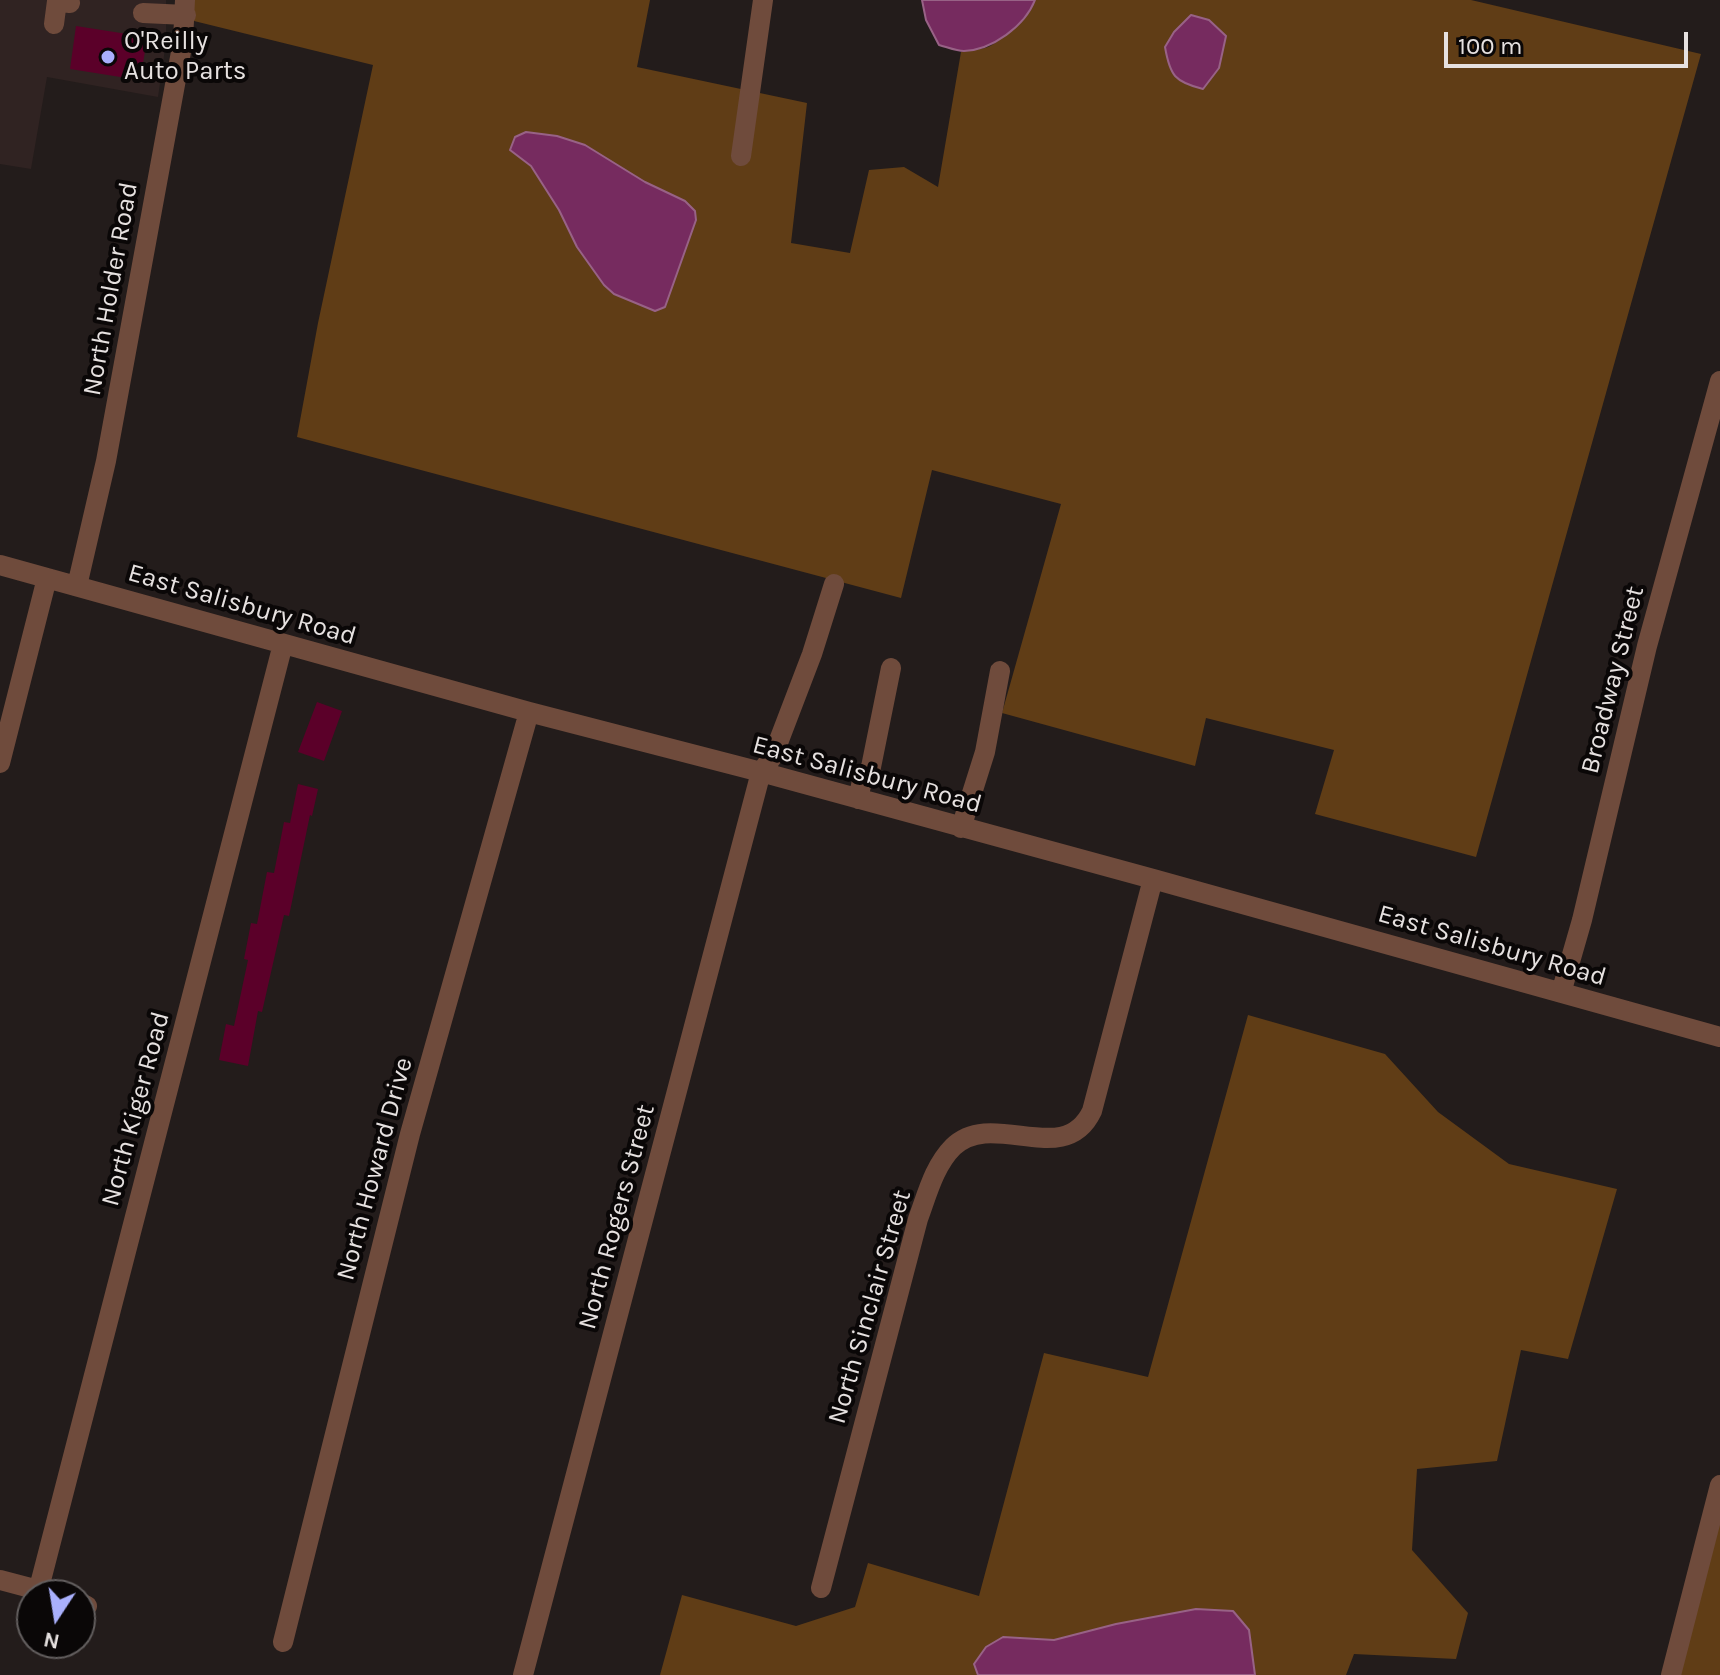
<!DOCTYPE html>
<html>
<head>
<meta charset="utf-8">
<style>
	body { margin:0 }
	#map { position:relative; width:1720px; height:1675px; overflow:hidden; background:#231c1b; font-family:Karla,sans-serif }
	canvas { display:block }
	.north { position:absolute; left:16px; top:1579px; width:80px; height:80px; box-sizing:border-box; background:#0a0707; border:2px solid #625e5e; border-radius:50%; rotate:192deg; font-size:22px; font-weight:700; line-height:32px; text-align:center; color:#e6e1e0 }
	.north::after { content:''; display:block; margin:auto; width:28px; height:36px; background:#a9b0fc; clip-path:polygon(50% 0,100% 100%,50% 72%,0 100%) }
	.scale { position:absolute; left:1444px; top:32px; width:244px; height:36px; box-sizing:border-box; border:4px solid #e6e1e0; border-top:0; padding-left:10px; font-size:24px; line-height:28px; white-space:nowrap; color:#e6e1e0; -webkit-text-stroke:6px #0a0707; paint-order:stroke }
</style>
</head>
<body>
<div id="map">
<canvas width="1720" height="1675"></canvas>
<div class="north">N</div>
<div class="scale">100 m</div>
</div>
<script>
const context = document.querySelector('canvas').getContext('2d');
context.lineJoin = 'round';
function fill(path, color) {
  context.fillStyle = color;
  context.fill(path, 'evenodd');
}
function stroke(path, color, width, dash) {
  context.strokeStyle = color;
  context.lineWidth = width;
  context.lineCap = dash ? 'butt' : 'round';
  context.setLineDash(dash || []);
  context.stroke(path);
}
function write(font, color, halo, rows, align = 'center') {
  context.font = font + ' Karla,sans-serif';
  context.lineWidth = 8;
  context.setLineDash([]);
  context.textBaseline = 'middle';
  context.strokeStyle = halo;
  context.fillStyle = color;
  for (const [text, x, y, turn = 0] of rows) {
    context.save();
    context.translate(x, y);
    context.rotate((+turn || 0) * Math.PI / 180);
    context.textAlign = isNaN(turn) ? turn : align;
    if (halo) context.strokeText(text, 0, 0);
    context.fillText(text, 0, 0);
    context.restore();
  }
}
fill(new Path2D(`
	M 0,0 L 166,0 L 166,42 L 158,97 L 47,77 L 31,169 L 0,164 Z`), '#302322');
fill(new Path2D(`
	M 193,0 L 650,0 L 637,67 L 807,103 L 791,243 L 850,253 L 869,170 L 904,167 L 938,187 L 961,52 C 969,50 980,50 988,47 C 1002,41 1030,14 1035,0 L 1471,0 L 1701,54 L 1476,857 L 1315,814 L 1334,750 L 1206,718 L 1195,766 L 1002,713 L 1061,504 L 932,470 L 901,598 L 297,437 L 318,323 L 373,65 L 194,21 Z
	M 1248,1015 L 1385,1054 L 1438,1112 L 1509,1164 L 1617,1189 L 1568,1359 L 1521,1350 L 1497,1461 L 1417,1469 L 1412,1550 L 1468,1613 L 1456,1659 L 1354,1654 L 1346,1675 L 1255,1675 L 1249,1630 L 1116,1624 L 1054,1640 L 1003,1637 L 974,1664 L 978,1675 L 660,1675 L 682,1595 L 796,1626 L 855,1607 L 868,1563 L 979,1596 L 1044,1353 L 1148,1377 Z
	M 1720,1483 L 1720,1675 L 1670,1675 Z`), '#603d16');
const water = new Path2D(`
	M 922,0 L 1035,0 C 1025,26 992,50 964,51 C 956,51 947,47 939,45 L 926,20 Z
	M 1191,15 L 1209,20 L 1226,36 L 1219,68 L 1203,89 C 1175,82 1170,76 1165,47 L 1174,32 Z
	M 526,132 L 557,136 L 585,145 L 645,182 L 685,201 L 695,211 L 696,220 L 665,307 L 655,311 L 614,294 L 604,285 L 577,247 L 559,210 L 531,166 L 510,150 L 515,137 Z
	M 1196,1609 L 1233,1611 L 1249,1630 L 1255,1675 L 978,1675 L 974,1664 L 986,1647 L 1003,1637 L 1054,1640 L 1116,1624 Z`);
fill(water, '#762b5f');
stroke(water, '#986286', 2);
fill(new Path2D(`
	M 76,26 L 140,36 L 138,44 L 146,45 L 141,75 L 134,74 L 133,79 L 70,69 Z
	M 317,702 L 342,711 L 324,761 L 298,752 Z
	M 298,784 L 318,789 L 312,816 L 310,815 L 289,916 L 284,915 L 262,1012 L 258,1011 L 248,1066 L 219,1060 L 226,1024 L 234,1026 L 248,960 L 244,959 L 251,923 L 257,924 L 267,872 L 274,873 L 284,822 L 290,823 Z`), '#5b0029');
stroke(new Path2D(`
	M 143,13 L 186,15
	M 54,24 L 57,1 L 70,3
	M 741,156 L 763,0
	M 0,565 L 529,712 L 761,772 L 1153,879 L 1720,1037
	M 77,586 L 106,461 L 183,41 L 185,0
	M 0,763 L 47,578
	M 858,799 L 862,781 L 871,767 L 891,668
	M 961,828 L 985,752 L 1000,671
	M 1561,993 L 1582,920 L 1647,646 L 1720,381
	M 0,1580 L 57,1595
	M 39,1588 L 283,644
	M 821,1588 L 918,1219 C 927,1195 934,1166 953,1147 C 993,1108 1064,1170 1092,1111 L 1153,879
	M 80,1603 L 87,1606
	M 283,1642 L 410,1134 L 529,712
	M 523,1675 L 761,772 L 773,756 L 812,654 L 834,584
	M 1671,1675 L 1720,1485`), '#6f4b3c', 20);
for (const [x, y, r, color] of [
	[108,57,8,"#a9b0fc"]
]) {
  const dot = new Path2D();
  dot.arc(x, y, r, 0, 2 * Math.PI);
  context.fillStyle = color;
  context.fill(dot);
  stroke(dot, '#0a0707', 3);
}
write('26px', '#e6e1e0', '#0a0707', [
	["O'Reilly",124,42],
	["Auto Parts",124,72]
], 'left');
write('26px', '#e6e1e0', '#0a0707', [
	["North Holder Road",111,289,-80],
	["East Salisbury Road",242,605,16],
	["Broadway Street",1613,680,-76],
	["East Salisbury Road",867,775,15],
	["East Salisbury Road",1492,946,16],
	["North Kiger Road",136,1109,-75],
	["North Howard Drive",375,1169,-75],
	["North Rogers Street",617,1217,-75],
	["North Sinclair Street",870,1307,-74]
]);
</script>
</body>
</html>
